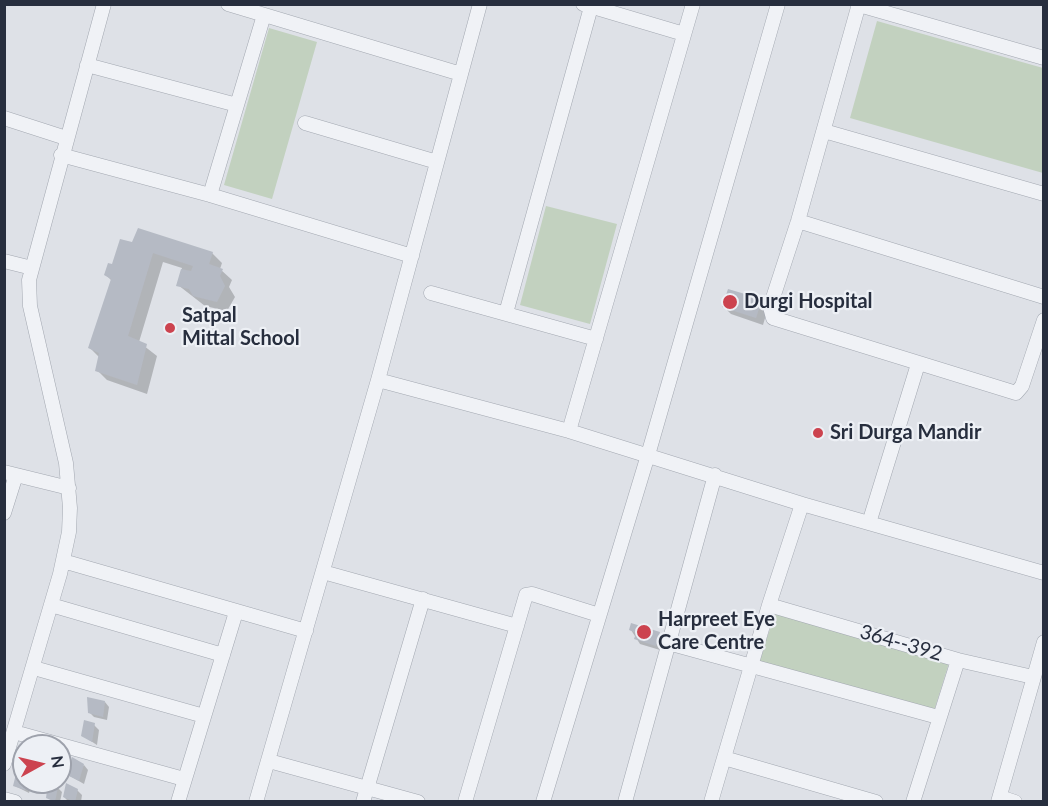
<!DOCTYPE html>
<html>
<head>
<meta charset="utf-8">
<style>
	body { margin:0 }
	#map { position:relative; width:1048px; height:806px; overflow:hidden; background:#dee1e7; font-family:Lato,sans-serif }
	canvas { display:block }
	.frame { position:absolute; inset:0; border:6px solid #272e3e; pointer-events:none }
	.north { position:absolute; left:12px; top:734px; width:60px; height:60px; box-sizing:border-box; background:#edf0f5; border:2px solid #9ea2ac; border-radius:50%; rotate:82deg; font-size:16px; font-weight:700; line-height:24px; text-align:center; color:#272e3e }
	.north::after { content:''; display:block; margin:auto; width:21px; height:27px; background:#cc434f; clip-path:polygon(50% 0,100% 100%,50% 72%,0 100%) }
</style>
</head>
<body>
<div id="map">
<canvas width="1048" height="806"></canvas>
<div class="frame"></div>
<div class="north">N</div>
</div>
<script>
const context = document.querySelector('canvas').getContext('2d');
context.lineJoin = 'round';
function fill(path, color) {
  context.fillStyle = color;
  context.fill(path, 'evenodd');
}
function stroke(path, color, width, dash) {
  context.strokeStyle = color;
  context.lineWidth = width;
  context.lineCap = dash ? 'butt' : 'round';
  context.setLineDash(dash || []);
  context.stroke(path);
}
function write(font, color, halo, rows, align = 'center') {
  context.font = font + ' Lato,sans-serif';
  context.lineWidth = 4.5;
  context.setLineDash([]);
  context.textBaseline = 'middle';
  context.strokeStyle = halo;
  context.fillStyle = color;
  for (const [text, x, y, turn = 0] of rows) {
    context.save();
    context.translate(x, y);
    context.rotate((+turn || 0) * Math.PI / 180);
    context.textAlign = isNaN(turn) ? turn : align;
    if (halo) context.strokeText(text, 0, 0);
    context.fillText(text, 0, 0);
    context.restore();
  }
}
fill(new Path2D(`
	M 877,21 L 1043,68 L 1043,173 L 850,118 Z
	M 269,28 L 317,42 L 272,199 L 224,185 Z
	M 546,206 L 617,224 L 590,324 L 520,305 Z
	M 776,613 L 949,663 L 934,711 L 758,662 Z`), '#c2d1bf');
fill(new Path2D(`
	M 121,241 L 212,253 L 222,263 L 220,269 L 232,280 L 229,287 L 235,297 L 227,311 L 205,306 L 178,285 L 182,268 L 163,262 L 139,342 L 157,356 L 147,394 L 107,380 L 97,370 L 100,358 L 90,348 L 112,281 L 106,275 L 113,265 Z
	M 761,301 L 768,308 L 763,325 L 731,314 L 724,307 Z
	M 631,630 L 659,634 L 664,638 L 660,650 L 640,644 Z
	M 105,702 L 109,707 L 107,720 L 94,717 L 90,713 Z
	M 94,725 L 99,730 L 97,745 L 83,736 Z
	M 60,759 L 66,763 L 63,779 L 60,776 Z
	M 84,765 L 88,770 L 84,784 L 70,776 Z
	M 24,770 L 24,782 L 32,782 L 29,793 L 15,786 Z
	M 36,782 L 45,783 L 43,793 L 34,789 Z
	M 57,787 L 62,792 L 60,802 L 50,798 Z
	M 77,790 L 82,795 L 81,802 L 69,802 L 64,797 Z`), '#0003');
fill(new Path2D(`
	M 138,228 L 213,252 L 209,264 L 223,269 L 220,276 L 225,286 L 217,302 L 193,296 L 189,289 L 176,286 L 181,269 L 191,271 L 193,266 L 153,253 L 128,336 L 147,344 L 137,385 L 95,371 L 99,353 L 88,348 L 111,279 L 104,275 L 108,263 L 112,264 L 120,239 L 132,242 Z
	M 728,289 L 762,299 L 756,318 L 722,307 Z
	M 631,623 L 660,632 L 656,646 L 634,639 L 636,633 L 629,630 Z
	M 87,697 L 105,701 L 103,717 L 88,713 Z
	M 84,720 L 95,723 L 92,742 L 81,736 Z
	M 72,757 L 84,764 L 79,781 L 69,776 Z
	M 18,766 L 24,768 L 24,782 L 27,782 L 25,790 L 13,786 Z
	M 48,782 L 58,786 L 55,802 L 46,798 Z
	M 66,783 L 78,789 L 75,802 L 63,797 Z`), '#b5bac4');
const minor = new Path2D(`
	M 228,4 L 461,74
	M 583,4 L 684,34
	M 859,4 L 798,221 L 770,307 L 773,318 L 1016,393 L 1022,386 L 1044,320
	M 859,5 L 1044,58
	M 87,65 L 237,105
	M 4,118 L 66,138
	M 305,123 L 437,162
	M 824,131 L 1044,194
	M 61,155 L 210,195 L 264,15
	M 210,195 L 412,256
	M 798,221 L 1044,297
	M 4,261 L 32,268
	M 431,293 L 596,339
	M 506,313 L 591,7
	M 378,380 L 569,431 L 802,504 L 1044,573
	M 569,431 L 693,4
	M 4,472 L 69,488
	M 4,513 L 16,475
	M 869,523 L 918,364
	M 63,561 L 306,631
	M 323,572 L 517,626
	M 51,605 L 223,655
	M 769,605 L 958,660 L 913,802
	M 668,643 L 938,717
	M 958,660 L 1033,677
	M 34,668 L 204,716
	M 14,732 L 184,779
	M 724,758 L 876,802
	M 269,761 L 418,802
	M 4,764 L 60,574 L 69,532 L 70,508 L 66,463 L 30,306 L 29,280 L 104,4
	M 1000,797 L 1015,802
	M 4,799 L 15,802
	M 178,802 L 236,612
	M 256,802 L 378,380 L 480,4
	M 363,802 L 423,599
	M 465,802 L 526,595 L 532,594 L 599,615
	M 543,802 L 648,455 L 778,4
	M 625,802 L 715,475
	M 711,802 L 769,605 L 802,504
	M 998,802 L 1044,642`);
stroke(minor, '#a3a8b1', 15);
stroke(minor, '#f0f2f6', 14);
for (const [x, y, r, color] of [
	[730,302,8,"#cc434f"],
	[170,328,6,"#cc434f"],
	[818,433,6,"#cc434f"],
	[644,632,8,"#cc434f"]
]) {
  const dot = new Path2D();
  dot.arc(x, y, r, 0, 2 * Math.PI);
  context.fillStyle = color;
  context.fill(dot);
  stroke(dot, '#edf0f5', 2);
}
write('bold 20px', '#272e3e', '#edf0f5', [
	["Durgi Hospital",744,302],
	["Satpal",182,316],
	["Mittal School",182,339],
	["Sri Durga Mandir",830,433],
	["Harpreet Eye",658,620],
	["Care Centre",658,643]
], 'left');
write('20px', '#272e3e', '#edf0f5', [
	["364--392",901,643,16]
]);
</script>
</body>
</html>
